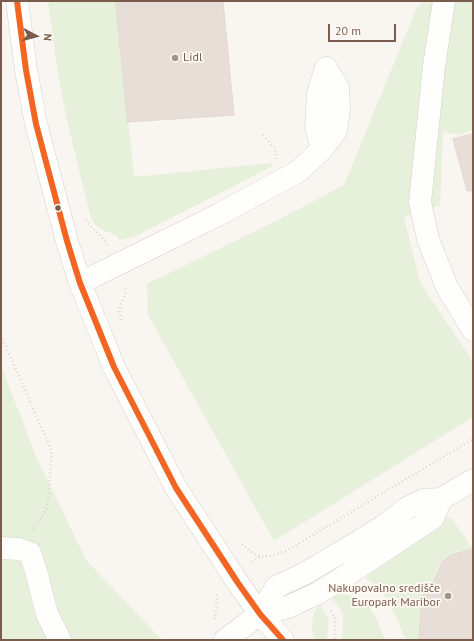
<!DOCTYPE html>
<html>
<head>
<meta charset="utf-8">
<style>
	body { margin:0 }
	#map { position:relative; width:474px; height:641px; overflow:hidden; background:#f9f5f0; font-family:"PT Sans",sans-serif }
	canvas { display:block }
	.frame { position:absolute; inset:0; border:2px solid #7a5c4d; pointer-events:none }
	.north { position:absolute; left:16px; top:16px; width:40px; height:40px; -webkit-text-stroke:3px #fffaf3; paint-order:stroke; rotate:96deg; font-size:11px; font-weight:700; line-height:16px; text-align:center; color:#7a5c4d }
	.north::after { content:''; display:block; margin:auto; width:14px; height:18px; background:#7a5c4d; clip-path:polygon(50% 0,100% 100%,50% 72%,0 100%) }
	.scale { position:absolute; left:328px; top:24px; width:68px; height:18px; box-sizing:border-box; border:2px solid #7a5c4d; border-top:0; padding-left:5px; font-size:12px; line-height:14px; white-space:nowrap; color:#7a5c4d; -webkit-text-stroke:3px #fffaf3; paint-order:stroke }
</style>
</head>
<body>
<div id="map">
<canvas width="474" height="641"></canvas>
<div class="frame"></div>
<div class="north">N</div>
<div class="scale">20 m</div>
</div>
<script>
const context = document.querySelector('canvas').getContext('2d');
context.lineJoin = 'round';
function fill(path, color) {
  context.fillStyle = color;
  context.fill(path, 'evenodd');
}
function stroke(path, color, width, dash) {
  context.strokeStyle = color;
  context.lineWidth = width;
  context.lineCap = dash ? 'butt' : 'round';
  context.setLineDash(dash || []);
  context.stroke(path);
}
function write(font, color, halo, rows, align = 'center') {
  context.font = font + ' "PT Sans",sans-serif';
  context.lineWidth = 3.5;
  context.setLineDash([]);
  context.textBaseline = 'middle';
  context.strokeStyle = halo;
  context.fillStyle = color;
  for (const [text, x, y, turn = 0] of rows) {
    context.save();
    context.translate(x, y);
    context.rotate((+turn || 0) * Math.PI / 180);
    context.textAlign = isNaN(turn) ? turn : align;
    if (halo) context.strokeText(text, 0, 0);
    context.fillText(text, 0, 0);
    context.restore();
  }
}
fill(new Path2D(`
	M 48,1 L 116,1 L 134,177 L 272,163 L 271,167 L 136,236 L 119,240 L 116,235 L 100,229 L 94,223 L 90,215 L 66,116 L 57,67 Z
	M 426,1 L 473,1 L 473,130 L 459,135 L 443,132 L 440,205 L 404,217 L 420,282 L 473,362 L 473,417 L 274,541 L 148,315 L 147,284 L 278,220 L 344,185 L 417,7 Z
	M 1,365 L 35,454 L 86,560 L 162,640 L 1,640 Z
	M 445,517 L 449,517 L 452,519 L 473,549 C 466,550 458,551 451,554 C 438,560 433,577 433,590 L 425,587 L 421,609 L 419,640 L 406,640 C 398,623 391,599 377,586 C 374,583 370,581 366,579 L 368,572 Z
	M 340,594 C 347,595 355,595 361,599 C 374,608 380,627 385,640 L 341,640 C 344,617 347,615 330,596 Z
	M 320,604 L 329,620 L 327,640 L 315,640 C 310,628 311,615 320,604 Z`), '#e7f0db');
const building = new Path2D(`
	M 116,1 L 223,1 L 234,115 L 128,122 Z
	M 473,134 L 473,191 L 467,191 L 453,139 Z
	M 473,549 L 473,640 L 419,640 L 421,609 L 425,587 L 430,589 L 442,562 L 450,555 Z`);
fill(building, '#e6ded7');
stroke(building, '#e2d8d2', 1);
const minor = new Path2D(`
	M 17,1 L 26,70 L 36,124 L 67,241 L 80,283 L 114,367 L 176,488 L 238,583 L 260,614 L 283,640
	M 444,1 L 434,66 L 420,202 L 428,239 L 447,287 L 473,330
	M 322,149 L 316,127 L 318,93 L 326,68
	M 80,283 L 218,215 L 299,171 L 322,149 L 336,131 L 339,109 L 338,88 L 326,68
	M 1,548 L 19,549 L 30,553 L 36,571 L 47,614 L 60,640
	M 260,614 L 288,607 L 318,593 L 336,582 L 433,518 L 441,499
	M 225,640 L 260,614 L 276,587 L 304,574 L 358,542 L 388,523 L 407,508 L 423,500 L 441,499 L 473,480`);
stroke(minor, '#d7d1cb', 23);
stroke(new Path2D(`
	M 263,135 L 275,148 L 276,159
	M 86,220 C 93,231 102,234 107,245
	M 121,320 L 119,310 L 126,291 L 124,286
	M 1,335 L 52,452 L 47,509 L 32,530
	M 242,544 C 259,561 266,558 286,551 L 473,439
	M 252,562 L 260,557
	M 331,611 L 335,617 L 335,640
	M 215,619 L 214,617 L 216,613 L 217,594`), '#dcd5d0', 2.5, [1, 3]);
stroke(minor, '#fefefd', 22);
stroke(new Path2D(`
	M 17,1 L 26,70 L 36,124 L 67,241 L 80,283 L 114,367 L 176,488 L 238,583 L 260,614 L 283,640`), '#f26522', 6);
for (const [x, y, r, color] of [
	[175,58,4,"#a69286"],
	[58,208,3.5,"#7a5c4d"],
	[448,596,4,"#a69286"]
]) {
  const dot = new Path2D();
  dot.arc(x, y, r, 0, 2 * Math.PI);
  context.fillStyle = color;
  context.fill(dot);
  stroke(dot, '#fffaf3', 1.5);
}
write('12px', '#7a5c4d', '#fffaf3', [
	["Lidl",183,58],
	["Nakupovalno središče",440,589,"right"],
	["Europark Maribor",440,603,"right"]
], 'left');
</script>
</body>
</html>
